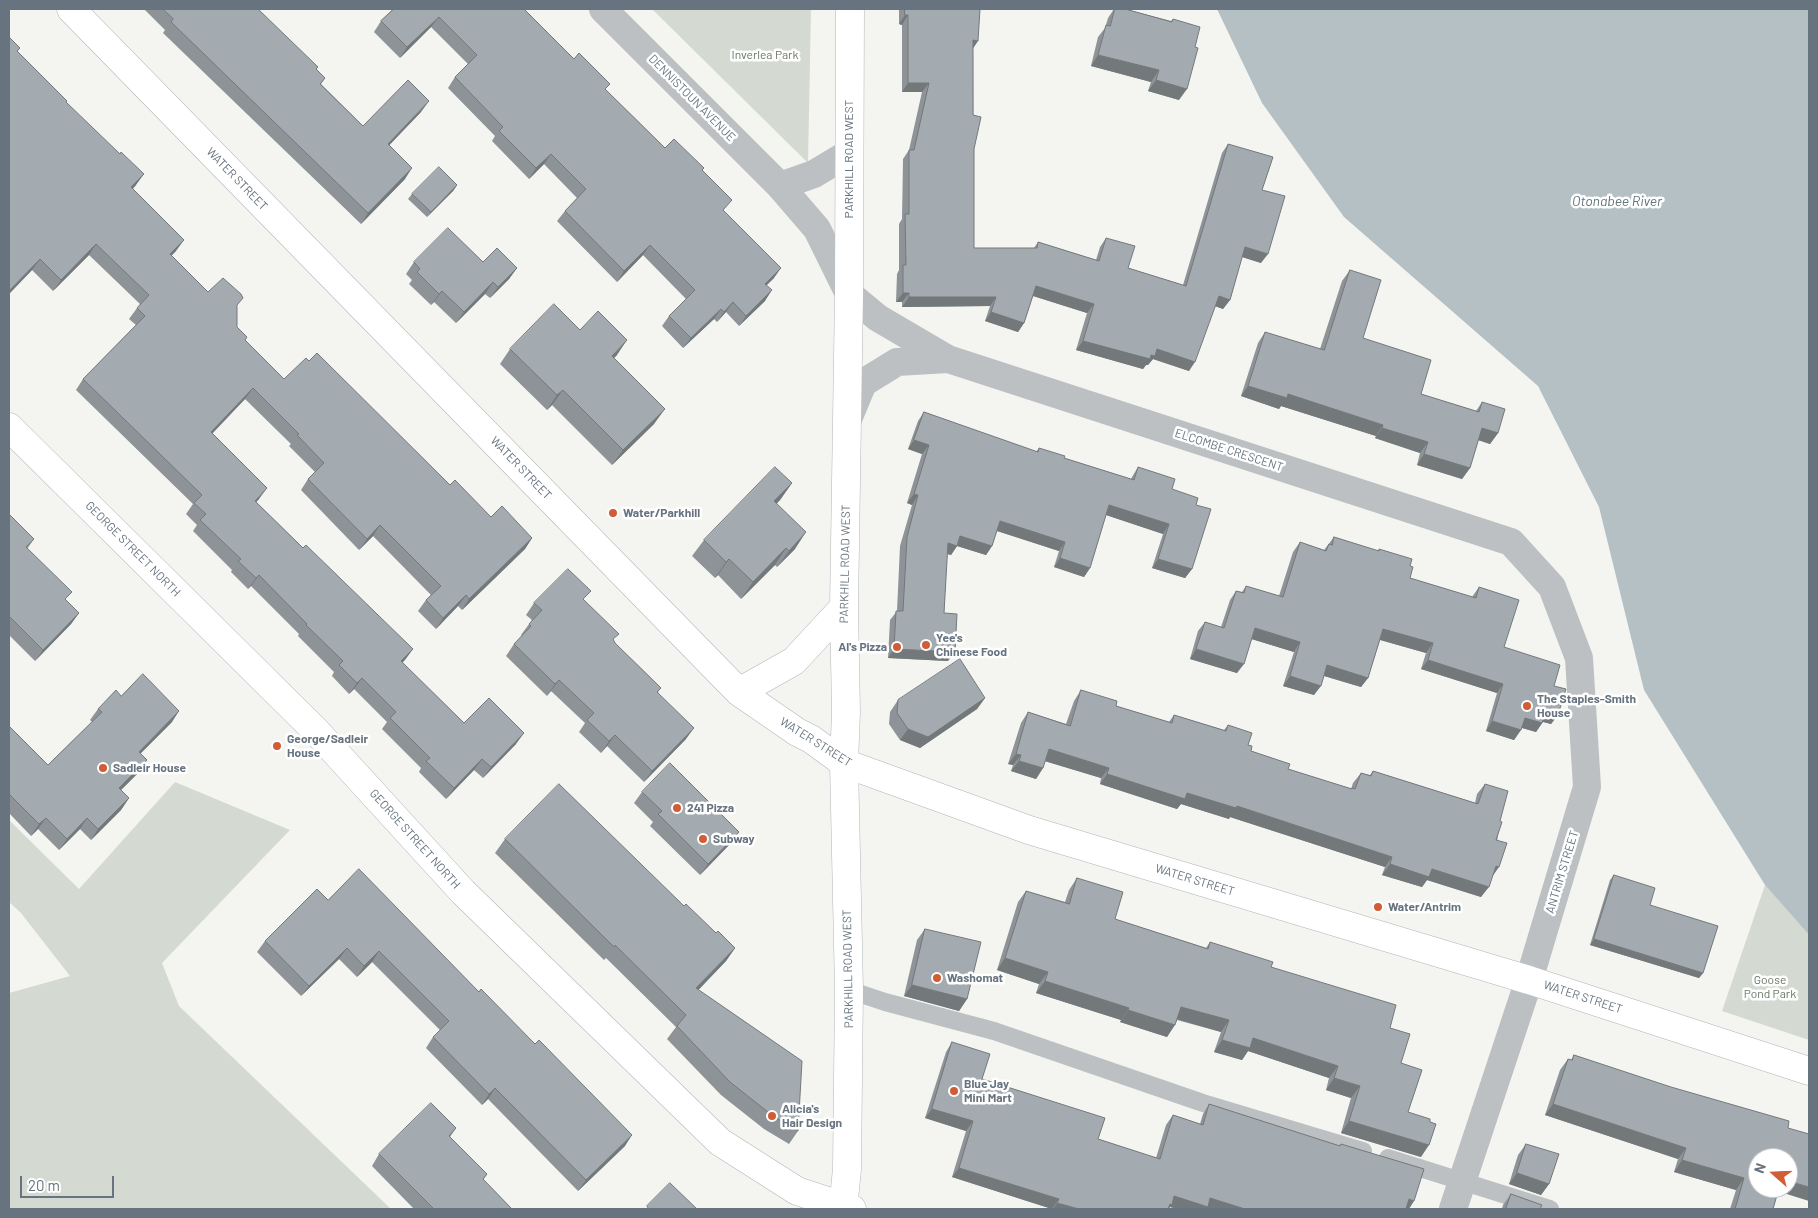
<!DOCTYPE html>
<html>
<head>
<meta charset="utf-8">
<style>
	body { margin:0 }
	#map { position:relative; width:1818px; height:1218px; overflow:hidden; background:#f4f5f1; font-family:Barlow,sans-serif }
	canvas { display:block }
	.frame { position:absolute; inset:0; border:10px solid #67747f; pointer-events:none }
	.north { position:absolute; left:1748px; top:1148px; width:50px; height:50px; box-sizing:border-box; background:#fff; border:1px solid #c2c7cc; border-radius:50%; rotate:290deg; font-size:14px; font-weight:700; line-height:20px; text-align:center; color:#67747f }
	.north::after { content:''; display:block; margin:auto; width:18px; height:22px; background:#d05d36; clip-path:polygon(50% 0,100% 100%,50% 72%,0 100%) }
	.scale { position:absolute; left:20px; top:1176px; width:94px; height:22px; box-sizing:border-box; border:2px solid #67747f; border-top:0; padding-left:6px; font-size:15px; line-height:18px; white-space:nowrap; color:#67747f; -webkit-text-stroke:4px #fff; paint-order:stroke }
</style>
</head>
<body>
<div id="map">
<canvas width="1818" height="1218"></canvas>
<div class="frame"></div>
<div class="north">N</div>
<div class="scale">20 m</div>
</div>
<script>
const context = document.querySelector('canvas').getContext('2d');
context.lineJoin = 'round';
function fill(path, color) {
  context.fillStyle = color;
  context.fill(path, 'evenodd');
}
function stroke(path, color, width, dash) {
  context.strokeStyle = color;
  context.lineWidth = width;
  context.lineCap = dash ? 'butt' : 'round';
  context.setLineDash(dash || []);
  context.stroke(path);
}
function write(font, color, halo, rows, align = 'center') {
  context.font = font + ' Barlow,sans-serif';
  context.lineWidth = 5;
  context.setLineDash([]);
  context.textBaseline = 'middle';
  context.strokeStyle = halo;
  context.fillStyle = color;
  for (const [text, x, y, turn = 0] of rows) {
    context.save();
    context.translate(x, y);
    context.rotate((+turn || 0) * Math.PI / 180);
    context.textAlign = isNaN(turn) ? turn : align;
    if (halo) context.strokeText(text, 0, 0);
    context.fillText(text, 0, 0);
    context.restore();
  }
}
fill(new Path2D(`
	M 652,9 L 811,9 L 808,163 Z
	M 175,782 L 290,830 L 162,963 L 179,1006 L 391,1209 L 9,1209 L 9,993 L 70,976 L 21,913 L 9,902 L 9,820 L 79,889 Z
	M 1765,885 L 1809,935 L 1809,1040 L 1722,1011 Z`), '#d4d9d1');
fill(new Path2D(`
	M 1217,9 L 1809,9 L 1809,935 L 1765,885 L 1644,690 L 1599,507 L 1538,386 L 1344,217 L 1262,103 Z`), '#b5c0c4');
const secondary = new Path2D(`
	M 71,9 L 739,692 L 797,732 L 811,739 L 844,763 L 1029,830 L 1529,980 L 1809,1071
	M 9,427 L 315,730 L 463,892 L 720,1142 L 797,1191 L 852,1209
	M 739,692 L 794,661 L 844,607
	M 843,1209 L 847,1169 L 849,990 L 844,763 L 846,712 L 844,607 L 849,294 L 850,9`);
stroke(secondary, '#b1b5b9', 29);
stroke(new Path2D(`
	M 849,990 L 885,1002 L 994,1031 L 1203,1103 L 1363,1151
	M 1388,1158 L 1550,1209`), '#bcc0c3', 18);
stroke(new Path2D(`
	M 603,9 L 780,186 L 817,229 L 849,294 L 878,318 L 948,359 L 1511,542 L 1552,587 L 1579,658 L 1587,787 L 1529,980 L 1453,1209
	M 780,186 L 814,174 L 849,153
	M 848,419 L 863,383 L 897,362 L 948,359`), '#bcc0c3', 28);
stroke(secondary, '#fff', 28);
fill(new Path2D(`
	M 144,9 L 258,9 L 325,78 L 321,84 L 363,126 L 421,112 L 389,145 L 405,179 L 361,224 L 163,33 L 165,30 Z
	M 392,9 L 522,9 L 606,90 L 665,148 L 702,170 L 724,211 L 774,278 L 766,285 L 765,301 L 739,326 L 726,312 L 717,322 L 714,319 L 683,348 L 662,326 L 669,316 L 686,299 L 643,255 L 617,282 L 557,221 L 565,211 L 577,198 L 544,164 L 529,179 L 492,141 L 495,136 L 448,88 L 455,77 L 468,64 L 431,27 L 400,58 L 374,32 L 381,21 L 393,9 Z
	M 899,9 L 980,9 L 973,48 L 974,248 L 1034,248 L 1038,242 L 1096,260 L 1100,247 L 1106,238 L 1128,268 L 1183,285 L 1222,153 L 1228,144 L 1262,190 L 1261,263 L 1242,257 L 1230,300 L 1223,309 L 1215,306 L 1189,371 L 1153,359 L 1148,365 L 1146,365 L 1143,369 L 1076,350 L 1087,313 L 1033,296 L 1024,323 L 1018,332 L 985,321 L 990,306 L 902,307 L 902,302 L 896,302 L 897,274 L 899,270 L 899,224 L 902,219 L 903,159 L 909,150 L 922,92 L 902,92 L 902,25 L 899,24 Z
	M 1114,9 L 1125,9 L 1171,21 L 1173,19 L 1179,100 L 1148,91 L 1151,82 L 1091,66 L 1098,37 L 1105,28 L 1108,18 Z
	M 9,37 L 20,48 L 17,52 L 66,102 L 136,185 L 133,189 L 176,251 L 171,256 L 208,292 L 237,307 L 237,327 L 245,340 L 284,379 L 450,485 L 491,517 L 532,538 L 525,549 L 462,610 L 458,606 L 436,629 L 418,611 L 426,600 L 431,595 L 373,536 L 359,550 L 301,490 L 308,479 L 315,472 L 289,446 L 291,444 L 245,399 L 212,434 L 259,499 L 256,502 L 303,548 L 413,649 L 402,663 L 464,723 L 516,744 L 483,778 L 474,770 L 446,799 L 419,772 L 421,768 L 382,729 L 387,722 L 354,689 L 349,694 L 332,676 L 334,672 L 298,636 L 299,634 L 251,586 L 248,589 L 231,572 L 232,570 L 193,531 L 197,525 L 186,514 L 193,504 L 76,390 L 83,379 L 136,325 L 129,319 L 140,304 L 89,255 L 53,291 L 32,270 L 9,294 Z
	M 457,185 L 453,191 L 427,217 L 408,199 L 412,194 Z
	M 414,262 L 483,262 L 517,268 L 509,279 L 490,298 L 485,294 L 456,323 L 434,302 L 431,305 L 409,284 L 412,280 L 406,274 Z
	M 1350,270 L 1363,338 L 1421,394 L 1476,411 L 1482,402 L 1498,433 L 1490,444 L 1478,440 L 1470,468 L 1462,479 L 1417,465 L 1420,453 L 1375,438 L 1376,436 L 1281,406 L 1279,409 L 1241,396 L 1258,343 L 1265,332 L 1320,349 L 1342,281 Z
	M 580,330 L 617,355 L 614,358 L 654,424 L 612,465 L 552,405 L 547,410 L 500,364 L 510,349 Z
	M 924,412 L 1036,452 L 1039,448 L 1064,458 L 1131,479 L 1132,477 L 1138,467 L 1196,505 L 1192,569 L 1185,578 L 1152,568 L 1163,534 L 1106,515 L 1090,568 L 1084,577 L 1054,567 L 1059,551 L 997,531 L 992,546 L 986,555 L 957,546 L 951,555 L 947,554 L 944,613 L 948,661 L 888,658 L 890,620 L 897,611 L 900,546 L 912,505 L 907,503 L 922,454 L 908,449 L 918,421 Z
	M 792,483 L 780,500 L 777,503 L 795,549 L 777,567 L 775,565 L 741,599 L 718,575 L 715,578 L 692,556 L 704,540 Z
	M 9,514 L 34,539 L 27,549 L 66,600 L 79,613 L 71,624 L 35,661 L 9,635 Z
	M 1334,537 L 1378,551 L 1379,549 L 1410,566 L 1410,578 L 1472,597 L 1479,587 L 1504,647 L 1554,686 L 1558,715 L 1551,724 L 1543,722 L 1536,732 L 1522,728 L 1514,740 L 1486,731 L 1497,693 L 1421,669 L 1426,653 L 1380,640 L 1368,678 L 1361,687 L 1324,676 L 1314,695 L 1283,686 L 1294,652 L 1252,639 L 1237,673 L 1190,659 L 1198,631 L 1205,622 L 1221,627 L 1230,600 L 1236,591 L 1242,592 L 1246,586 L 1279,596 L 1293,552 L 1300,542 L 1324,550 Z
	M 584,601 L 615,643 L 661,688 L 658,692 L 686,739 L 644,782 L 607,746 L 601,753 L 579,732 L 585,723 L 551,691 L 547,696 L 506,656 L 514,644 L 522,636 L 521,635 L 532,620 L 526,615 L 534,603 Z
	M 1081,690 L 1116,706 L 1169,722 L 1174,715 L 1224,730 L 1228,725 L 1248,745 L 1251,751 L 1288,769 L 1351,789 L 1353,783 L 1361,773 L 1370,775 L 1373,771 L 1475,803 L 1477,794 L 1485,784 L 1500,821 L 1492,877 L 1481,897 L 1427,880 L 1422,887 L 1382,875 L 1385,867 L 1230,817 L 1229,819 L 1181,804 L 1177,809 L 1100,784 L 1101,778 L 1045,761 L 1043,768 L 1036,779 L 1011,771 L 1013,765 L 1008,764 L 1021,723 L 1028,712 L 1066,724 L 1074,701 Z
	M 121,696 L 172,722 L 140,754 L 147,760 L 139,772 L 121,790 L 129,798 L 121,810 L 91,840 L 80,829 L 59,850 L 38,829 L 31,836 L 9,813 L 9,726 L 48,765 L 92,722 L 90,720 L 98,709 Z
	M 985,698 L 977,709 L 920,748 L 900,740 L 889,724 L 890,712 L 898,700 Z
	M 642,792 L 731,843 L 700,875 L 650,826 L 653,822 L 634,803 Z
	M 505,839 L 684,906 L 716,933 L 735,948 L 726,961 L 698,990 L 798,1131 L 789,1144 L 764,1129 L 721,1095 L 667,1039 L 676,1027 L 606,958 L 604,960 L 495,853 Z
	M 1614,875 L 1650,905 L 1703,973 L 1699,978 L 1590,945 L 1610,880 Z
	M 1077,878 L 1115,919 L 1206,948 L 1210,942 L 1271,967 L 1390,1028 L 1401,1063 L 1408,1112 L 1421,1157 L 1341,1133 L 1351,1098 L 1326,1090 L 1329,1078 L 1248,1051 L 1242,1060 L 1214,1052 L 1221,1032 L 1177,1020 L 1167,1037 L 1120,1022 L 1121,1020 L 1036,993 L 1039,984 L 997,970 L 1018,902 L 1026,891 L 1065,902 L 1069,890 Z
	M 328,900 L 625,1146 L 578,1191 L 488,1099 L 482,1105 L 426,1048 L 433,1037 L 440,1030 L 372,962 L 357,977 L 339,959 L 301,996 L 257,952 L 265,941 Z
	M 925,929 L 967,999 L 959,1011 L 904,996 L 917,940 Z
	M 952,1042 L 982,1079 L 1098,1139 L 1156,1158 L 1166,1125 L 1173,1115 L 1200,1124 L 1203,1114 L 1209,1104 L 1339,1146 L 1341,1144 L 1409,1209 L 1178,1209 L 1170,1207 L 1168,1209 L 1052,1209 L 952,1177 L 966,1131 L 925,1118 L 946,1052 Z
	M 1574,1055 L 1788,1128 L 1778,1192 L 1773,1209 L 1730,1209 L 1736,1190 L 1674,1172 L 1678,1159 L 1545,1115 L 1560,1070 L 1568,1059 L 1571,1060 Z
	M 456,1128 L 450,1137 L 487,1174 L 483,1180 L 512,1209 L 414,1209 L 372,1166 L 379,1154 Z
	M 1526,1144 L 1549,1184 L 1541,1195 L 1509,1184 L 1518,1155 Z
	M 1511,1194 L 1540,1209 L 1502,1209 L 1503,1205 Z`), '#8d9397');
fill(new Path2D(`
	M 905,15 L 908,15 L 902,25 L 899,24 Z
	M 439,17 L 431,27 L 400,58 L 407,47 Z
	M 973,40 L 978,41 L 972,50 Z
	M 1098,55 L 1159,70 L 1151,82 L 1091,66 Z
	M 1156,80 L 1187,89 L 1179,100 L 1148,91 Z
	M 908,83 L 929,83 L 922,92 L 902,92 Z
	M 429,101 L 421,112 L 380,155 L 388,144 Z
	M 551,154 L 544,164 L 529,179 L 536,168 Z
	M 412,168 L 405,179 L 361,224 L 368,213 Z
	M 144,174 L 136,185 L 123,198 L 131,187 Z
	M 457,185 L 453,191 L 427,217 L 431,212 Z
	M 184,240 L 176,251 L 162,265 L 170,254 Z
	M 96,244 L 89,255 L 53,291 L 61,280 Z
	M 650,245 L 643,255 L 617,282 L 624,271 Z
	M 1245,247 L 1268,254 L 1261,263 L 1239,256 Z
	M 40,259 L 32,270 L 9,294 L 9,291 Z
	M 517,268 L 509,279 L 490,298 L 498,287 Z
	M 781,268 L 774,278 L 758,294 L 765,284 Z
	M 493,282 L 485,294 L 456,323 L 464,312 Z
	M 1036,286 L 1094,304 L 1087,313 L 1030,295 Z
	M 772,290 L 765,301 L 739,326 L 746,316 Z
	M 442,291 L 434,302 L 431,305 L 439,294 Z
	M 903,293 L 909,293 L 902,302 L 896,302 Z
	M 1219,296 L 1230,300 L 1223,309 L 1212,305 Z
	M 909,297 L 996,297 L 990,306 L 902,307 Z
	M 733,302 L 726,312 L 717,322 L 724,312 Z
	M 721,309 L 714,319 L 683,348 L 691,338 Z
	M 991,312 L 1024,323 L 1018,332 L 985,321 Z
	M 627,340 L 617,355 L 601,371 L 612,356 Z
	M 1083,341 L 1157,349 L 1195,362 L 1189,371 L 1153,359 L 1148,365 L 1146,365 L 1143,369 L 1076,350 Z
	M 1248,386 L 1288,394 L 1383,425 L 1376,436 L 1281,406 L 1279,409 L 1241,396 Z
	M 253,388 L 245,399 L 203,443 L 211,432 Z
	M 563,390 L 552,405 L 547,410 L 557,395 Z
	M 665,409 L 654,424 L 612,465 L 623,450 Z
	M 1382,428 L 1428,442 L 1420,453 L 1375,438 Z
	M 1482,428 L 1498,433 L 1490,444 L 1475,439 Z
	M 914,440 L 929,445 L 922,454 L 908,449 Z
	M 1424,454 L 1470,468 L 1462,479 L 1417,465 Z
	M 792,483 L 780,500 L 763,518 L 774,501 Z
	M 267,488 L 259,499 L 247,512 L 255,501 Z
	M 914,494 L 918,495 L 912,505 L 907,503 Z
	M 1109,505 L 1169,524 L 1163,534 L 1103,514 Z
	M 1000,521 L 1065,542 L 1059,551 L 994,530 Z
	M 380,525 L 373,536 L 359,550 L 367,539 Z
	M 806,532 L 795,549 L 777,567 L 789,551 Z
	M 960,536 L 992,546 L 986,555 L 957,546 L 951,555 L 941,552 L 948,543 Z
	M 532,538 L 525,549 L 462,610 L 469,599 Z
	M 786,548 L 775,565 L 741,599 L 753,582 Z
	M 1060,558 L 1090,568 L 1084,577 L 1054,567 Z
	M 729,559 L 718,575 L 715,578 L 726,562 Z
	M 1158,559 L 1192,569 L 1185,578 L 1152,568 Z
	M 259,575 L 251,586 L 248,589 L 256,578 Z
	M 466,595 L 458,606 L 436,629 L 443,618 Z
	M 79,613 L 71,624 L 35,661 L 43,650 Z
	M 1255,628 L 1300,642 L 1294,652 L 1248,638 Z
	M 1383,629 L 1433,643 L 1426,653 L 1377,639 Z
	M 413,649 L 405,660 L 393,672 L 401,661 Z
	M 894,649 L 955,652 L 948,661 L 888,658 Z
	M 1196,649 L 1244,664 L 1237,673 L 1190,659 Z
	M 1428,660 L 1503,684 L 1497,693 L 1421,669 Z
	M 1327,665 L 1368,678 L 1361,687 L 1321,675 Z
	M 1290,676 L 1321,686 L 1314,695 L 1283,686 Z
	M 362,678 L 354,689 L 349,694 L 357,683 Z
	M 559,680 L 551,691 L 547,696 L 555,684 Z
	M 985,698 L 977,709 L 920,748 L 900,740 L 908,729 Z
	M 179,711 L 172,722 L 131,763 L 139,752 Z
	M 1546,711 L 1558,715 L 1551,724 L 1540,721 Z
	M 1525,718 L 1542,723 L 1536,732 L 1519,727 Z
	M 1492,721 L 1521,730 L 1514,740 L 1486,731 Z
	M 694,728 L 686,739 L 644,782 L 652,771 Z
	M 524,733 L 516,744 L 483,778 L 491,767 Z
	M 615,735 L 607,746 L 601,753 L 609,741 Z
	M 1049,749 L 1109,768 L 1101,778 L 1041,760 Z
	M 1016,754 L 1021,755 L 1013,765 L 1008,764 Z
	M 482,759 L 474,770 L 446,799 L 454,788 Z
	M 147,760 L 139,772 L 111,800 L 119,788 Z
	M 1019,761 L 1043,768 L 1036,779 L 1011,771 Z
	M 1107,774 L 1187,793 L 1237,806 L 1392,857 L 1385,867 L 1230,817 L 1229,819 L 1181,804 L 1177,809 L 1100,784 Z
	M 129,798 L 121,810 L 91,840 L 98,829 Z
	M 46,818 L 38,829 L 31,836 L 39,824 Z
	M 87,818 L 80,829 L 59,850 L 67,839 Z
	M 739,832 L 731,843 L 700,875 L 708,864 Z
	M 1390,864 L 1432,869 L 1489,887 L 1481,897 L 1427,880 L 1422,887 L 1382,875 Z
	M 1496,866 L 1499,867 L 1492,877 Z
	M 1594,939 L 1703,973 L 1699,978 L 1590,945 Z
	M 347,948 L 339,959 L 301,996 L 309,986 Z
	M 735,948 L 726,961 L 687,1002 L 696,988 Z
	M 379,951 L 372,962 L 357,977 L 364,966 Z
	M 1005,958 L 1048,972 L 1039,984 L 997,970 Z
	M 1045,981 L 1129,1008 L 1121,1020 L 1036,993 Z
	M 912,985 L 967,999 L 959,1011 L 904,996 Z
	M 1181,1007 L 1229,1020 L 1221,1032 L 1173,1018 Z
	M 1128,1010 L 1175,1025 L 1167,1037 L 1120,1022 Z
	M 1253,1038 L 1338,1066 L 1329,1078 L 1248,1051 L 1242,1060 L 1214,1052 L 1222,1040 Z
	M 1334,1078 L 1360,1086 L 1351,1098 L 1326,1090 Z
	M 495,1088 L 488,1099 L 482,1105 L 489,1094 Z
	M 1553,1104 L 1686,1148 L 1678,1159 L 1545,1115 Z
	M 932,1109 L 973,1121 L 966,1131 L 925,1118 Z
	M 1349,1121 L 1429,1145 L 1421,1157 L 1341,1133 Z
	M 632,1135 L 625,1146 L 578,1191 L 586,1180 Z
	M 1682,1160 L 1744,1178 L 1736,1190 L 1674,1172 Z
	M 959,1168 L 1059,1199 L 1052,1209 L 952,1177 Z
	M 1517,1173 L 1549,1184 L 1541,1195 L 1509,1184 Z
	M 1788,1181 L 1809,1187 L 1809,1201 L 1774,1190 L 1775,1188 L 1788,1188 Z
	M 1174,1196 L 1210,1198 L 1245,1209 L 1178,1209 L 1170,1207 L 1168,1209 L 1166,1209 Z
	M 1409,1199 L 1414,1201 L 1409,1209 L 1402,1209 Z
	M 1057,1203 L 1079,1209 L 1053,1209 Z`), '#73787b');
const building = new Path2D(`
	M 163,9 L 258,9 L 318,67 L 316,69 L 325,78 L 320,84 L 363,126 L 408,80 L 429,101 L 388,144 L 412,168 L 368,213 L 171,22 L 173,19 Z
	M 394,9 L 522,9 L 523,10 L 524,9 L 574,59 L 579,53 L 610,84 L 605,89 L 665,148 L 674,139 L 704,168 L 702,170 L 732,200 L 723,210 L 781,268 L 765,284 L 772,290 L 746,316 L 733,302 L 724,312 L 721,309 L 691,338 L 669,316 L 695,290 L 650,245 L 624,271 L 565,211 L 586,189 L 551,154 L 536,168 L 499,131 L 503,127 L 455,77 L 477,55 L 439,17 L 407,47 L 381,21 Z
	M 905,9 L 980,9 L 978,41 L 973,40 L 973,115 L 981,117 L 974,149 L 974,248 L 1037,248 L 1038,242 L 1099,261 L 1106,238 L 1135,246 L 1128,268 L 1186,286 L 1228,144 L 1273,157 L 1262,190 L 1285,196 L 1268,254 L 1245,247 L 1230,300 L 1219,296 L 1195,362 L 1157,349 L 1155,356 L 1151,355 L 1150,359 L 1083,341 L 1094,304 L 1036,286 L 1024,323 L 991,312 L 996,297 L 909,297 L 909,293 L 903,293 L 903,265 L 906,265 L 905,214 L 909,214 L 909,150 L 914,150 L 929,83 L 908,83 L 908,15 L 905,15 Z
	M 1115,9 L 1125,9 L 1172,22 L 1173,19 L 1200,27 L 1195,47 L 1198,48 L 1187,89 L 1156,80 L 1159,70 L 1098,55 L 1106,25 L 1110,26 Z
	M 9,37 L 20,48 L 17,51 L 67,101 L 66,102 L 120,154 L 121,152 L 144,174 L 131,187 L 184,240 L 170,254 L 208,292 L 223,278 L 241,294 L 243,298 L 237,305 L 237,327 L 247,337 L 245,340 L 284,379 L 306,358 L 309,361 L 317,353 L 450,485 L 455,480 L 491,517 L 502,506 L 532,538 L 469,599 L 466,595 L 443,618 L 426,600 L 441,586 L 380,525 L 367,539 L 308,479 L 324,463 L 297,435 L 299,434 L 253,388 L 211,432 L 267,488 L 255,501 L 303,548 L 306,545 L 413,649 L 401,661 L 464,723 L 489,698 L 524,733 L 491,767 L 482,759 L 454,788 L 426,761 L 430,758 L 390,718 L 396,712 L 362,678 L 357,683 L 339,665 L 343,661 L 306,625 L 307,624 L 259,575 L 256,578 L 238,561 L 241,559 L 200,520 L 206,514 L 194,503 L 202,495 L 83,379 L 145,316 L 137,308 L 149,295 L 96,244 L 61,280 L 40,259 L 9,291 Z
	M 439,167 L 457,185 L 431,212 L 412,194 Z
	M 448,228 L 483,262 L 497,248 L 517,268 L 498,287 L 493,282 L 464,312 L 442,291 L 439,294 L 417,272 L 420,269 L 414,262 Z
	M 1350,270 L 1381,280 L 1363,338 L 1431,360 L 1421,394 L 1479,412 L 1482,402 L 1505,409 L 1498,433 L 1482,428 L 1470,468 L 1424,454 L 1428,442 L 1382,428 L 1383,425 L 1288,394 L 1287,398 L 1248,386 L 1265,332 L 1324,350 Z
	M 554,304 L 580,330 L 598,311 L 627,340 L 612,356 L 665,409 L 623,450 L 563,390 L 557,395 L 510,349 Z
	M 924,412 L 1038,452 L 1039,448 L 1065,456 L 1064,458 L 1134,480 L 1138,467 L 1175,479 L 1172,489 L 1198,498 L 1196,505 L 1211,509 L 1192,569 L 1158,559 L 1169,524 L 1109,505 L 1090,568 L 1060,558 L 1065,542 L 1000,521 L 992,546 L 960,536 L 957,546 L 948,543 L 944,613 L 957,614 L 955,652 L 894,649 L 896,611 L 903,611 L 907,537 L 918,495 L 914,494 L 929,445 L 914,440 Z
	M 775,467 L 792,483 L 774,501 L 806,532 L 789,551 L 786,548 L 753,582 L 729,559 L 726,562 L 704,540 Z
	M 9,514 L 34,539 L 26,547 L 72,592 L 65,599 L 79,613 L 43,650 L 9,616 Z
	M 1334,537 L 1379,551 L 1379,549 L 1412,559 L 1410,566 L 1413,567 L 1410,578 L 1476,598 L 1479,587 L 1519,600 L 1504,647 L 1560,665 L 1554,686 L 1566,689 L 1558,715 L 1546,711 L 1542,723 L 1525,718 L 1521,730 L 1492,721 L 1503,684 L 1428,660 L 1433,643 L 1383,629 L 1368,678 L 1327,665 L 1321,686 L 1290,676 L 1300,642 L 1255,628 L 1244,664 L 1196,649 L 1205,622 L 1224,628 L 1236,591 L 1244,593 L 1246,586 L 1283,597 L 1300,542 L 1326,551 L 1329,544 L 1332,545 Z
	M 568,569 L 591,591 L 583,599 L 619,634 L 613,639 L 615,643 L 661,688 L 657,692 L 694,728 L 652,771 L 615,735 L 609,741 L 587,720 L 594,713 L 559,680 L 555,684 L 514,644 L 531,626 L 529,624 L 542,610 L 534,603 Z
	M 960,659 L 985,698 L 928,737 L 908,729 L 897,713 L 898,700 Z
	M 143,674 L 179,711 L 139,752 L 147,760 L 119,788 L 129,798 L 98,829 L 87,818 L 67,839 L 46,818 L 39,824 L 9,794 L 9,726 L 48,765 L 102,712 L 98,709 L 116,690 L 121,696 Z
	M 1081,690 L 1117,701 L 1116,706 L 1172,723 L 1174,715 L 1226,731 L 1228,725 L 1252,733 L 1248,745 L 1252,746 L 1251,751 L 1290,764 L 1288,769 L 1352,789 L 1352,788 L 1355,789 L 1361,773 L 1371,776 L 1373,771 L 1478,804 L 1485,784 L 1508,791 L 1500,821 L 1502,822 L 1496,840 L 1507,843 L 1499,867 L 1496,866 L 1489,887 L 1432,869 L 1429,877 L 1390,864 L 1392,857 L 1237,806 L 1236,808 L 1187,793 L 1185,799 L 1107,774 L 1109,768 L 1049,749 L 1043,768 L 1019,761 L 1021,755 L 1016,754 L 1028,712 L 1070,726 Z
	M 670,763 L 739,832 L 708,864 L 658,814 L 662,811 L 642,792 Z
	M 559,784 L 684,906 L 686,904 L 716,933 L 718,931 L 735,948 L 696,988 L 802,1061 L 798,1131 L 773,1116 L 730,1082 L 677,1026 L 686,1015 L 615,945 L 614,947 L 505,839 Z
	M 359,869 L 479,992 L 481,989 L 535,1044 L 539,1040 L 632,1135 L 586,1180 L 495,1088 L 489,1094 L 433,1037 L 449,1021 L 379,951 L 364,966 L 347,948 L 309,986 L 265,941 L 317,889 L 328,900 Z
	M 1614,875 L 1655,888 L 1650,905 L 1718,926 L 1703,973 L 1594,939 Z
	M 1077,878 L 1123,892 L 1115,919 L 1208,949 L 1210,942 L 1273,962 L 1271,967 L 1396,1005 L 1390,1028 L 1410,1034 L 1401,1063 L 1422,1070 L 1408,1112 L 1430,1119 L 1430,1122 L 1436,1124 L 1429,1145 L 1349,1121 L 1360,1086 L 1334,1078 L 1338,1066 L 1253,1038 L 1250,1048 L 1222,1040 L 1229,1020 L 1181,1007 L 1175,1025 L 1128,1010 L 1129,1008 L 1045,981 L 1048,972 L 1005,958 L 1026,891 L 1069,904 Z
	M 925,929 L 981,942 L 967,999 L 912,985 Z
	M 952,1042 L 990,1054 L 982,1079 L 1105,1118 L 1098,1139 L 1160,1159 L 1173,1115 L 1203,1125 L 1209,1104 L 1340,1146 L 1341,1144 L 1424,1169 L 1414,1201 L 1409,1199 L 1406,1209 L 1245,1209 L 1210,1198 L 1208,1207 L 1174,1196 L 1172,1205 L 1170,1204 L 1168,1209 L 1079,1209 L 1057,1203 L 1059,1199 L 959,1168 L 973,1121 L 932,1109 Z
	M 1574,1055 L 1671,1087 L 1789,1121 L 1788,1128 L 1809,1134 L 1809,1187 L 1788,1181 L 1788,1158 L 1758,1158 L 1758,1188 L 1779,1188 L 1773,1209 L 1735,1209 L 1744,1178 L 1682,1160 L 1686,1148 L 1553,1104 L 1568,1059 L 1572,1060 Z
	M 431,1103 L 456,1128 L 449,1136 L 487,1174 L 483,1179 L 512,1209 L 434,1209 L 379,1154 Z
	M 1526,1144 L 1559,1154 L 1549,1184 L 1517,1173 Z
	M 670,1183 L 697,1209 L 647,1209 L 648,1208 L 647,1206 Z
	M 1511,1194 L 1542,1205 L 1540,1209 L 1506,1209 Z`);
fill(building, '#a4abb0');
stroke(building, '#73787b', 1);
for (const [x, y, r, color] of [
	[613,513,5,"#d05d36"],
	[926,645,5,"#d05d36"],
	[897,647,5,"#d05d36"],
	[1527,706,5,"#d05d36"],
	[277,746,5,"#d05d36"],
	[103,768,5,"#d05d36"],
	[677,808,5,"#d05d36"],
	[703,839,5,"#d05d36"],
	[1378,907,5,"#d05d36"],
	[937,978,5,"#d05d36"],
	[954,1091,5,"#d05d36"],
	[772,1116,5,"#d05d36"]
]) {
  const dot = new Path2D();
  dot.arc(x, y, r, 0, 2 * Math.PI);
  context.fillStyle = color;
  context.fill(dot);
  stroke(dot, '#fff', 2);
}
write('12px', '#687765', '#fff', [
	["Inverlea Park",765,55],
	["Goose",1770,980],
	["Pond Park",1770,994]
]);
write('12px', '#67747f', '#fff', [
	["DENNISTOUN AVENUE",692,98,45],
	["PARKHILL ROAD WEST",849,159,-90],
	["WATER STREET",237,179,46],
	["ELCOMBE CRESCENT",1229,450,18],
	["WATER STREET",521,468,46],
	["GEORGE STREET NORTH",133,549,45],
	["PARKHILL ROAD WEST",845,564,-89],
	["WATER STREET",816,742,32],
	["GEORGE STREET NORTH",415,839,48],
	["ANTRIM STREET",1562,872,-73],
	["WATER STREET",1195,880,17],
	["PARKHILL ROAD WEST",848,969,-91],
	["WATER STREET",1583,997,18]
]);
write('bold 12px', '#67747f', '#fff', [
	["Water/Parkhill",623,513],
	["Yee's",936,638],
	["Chinese Food",936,652],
	["Al's Pizza",887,647,"right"],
	["The Staples-Smith",1537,699],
	["House",1537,713],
	["George/Sadleir",287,739],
	["House",287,753],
	["Sadleir House",113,768],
	["241 Pizza",687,808],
	["Subway",713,839],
	["Water/Antrim",1388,907],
	["Washomat",947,978],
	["Blue Jay",964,1084],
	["Mini Mart",964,1098],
	["Alicia's",782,1109],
	["Hair Design",782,1123]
], 'left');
write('italic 14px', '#63757c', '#fff', [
	["Otonabee River",1617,201]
]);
</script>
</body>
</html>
